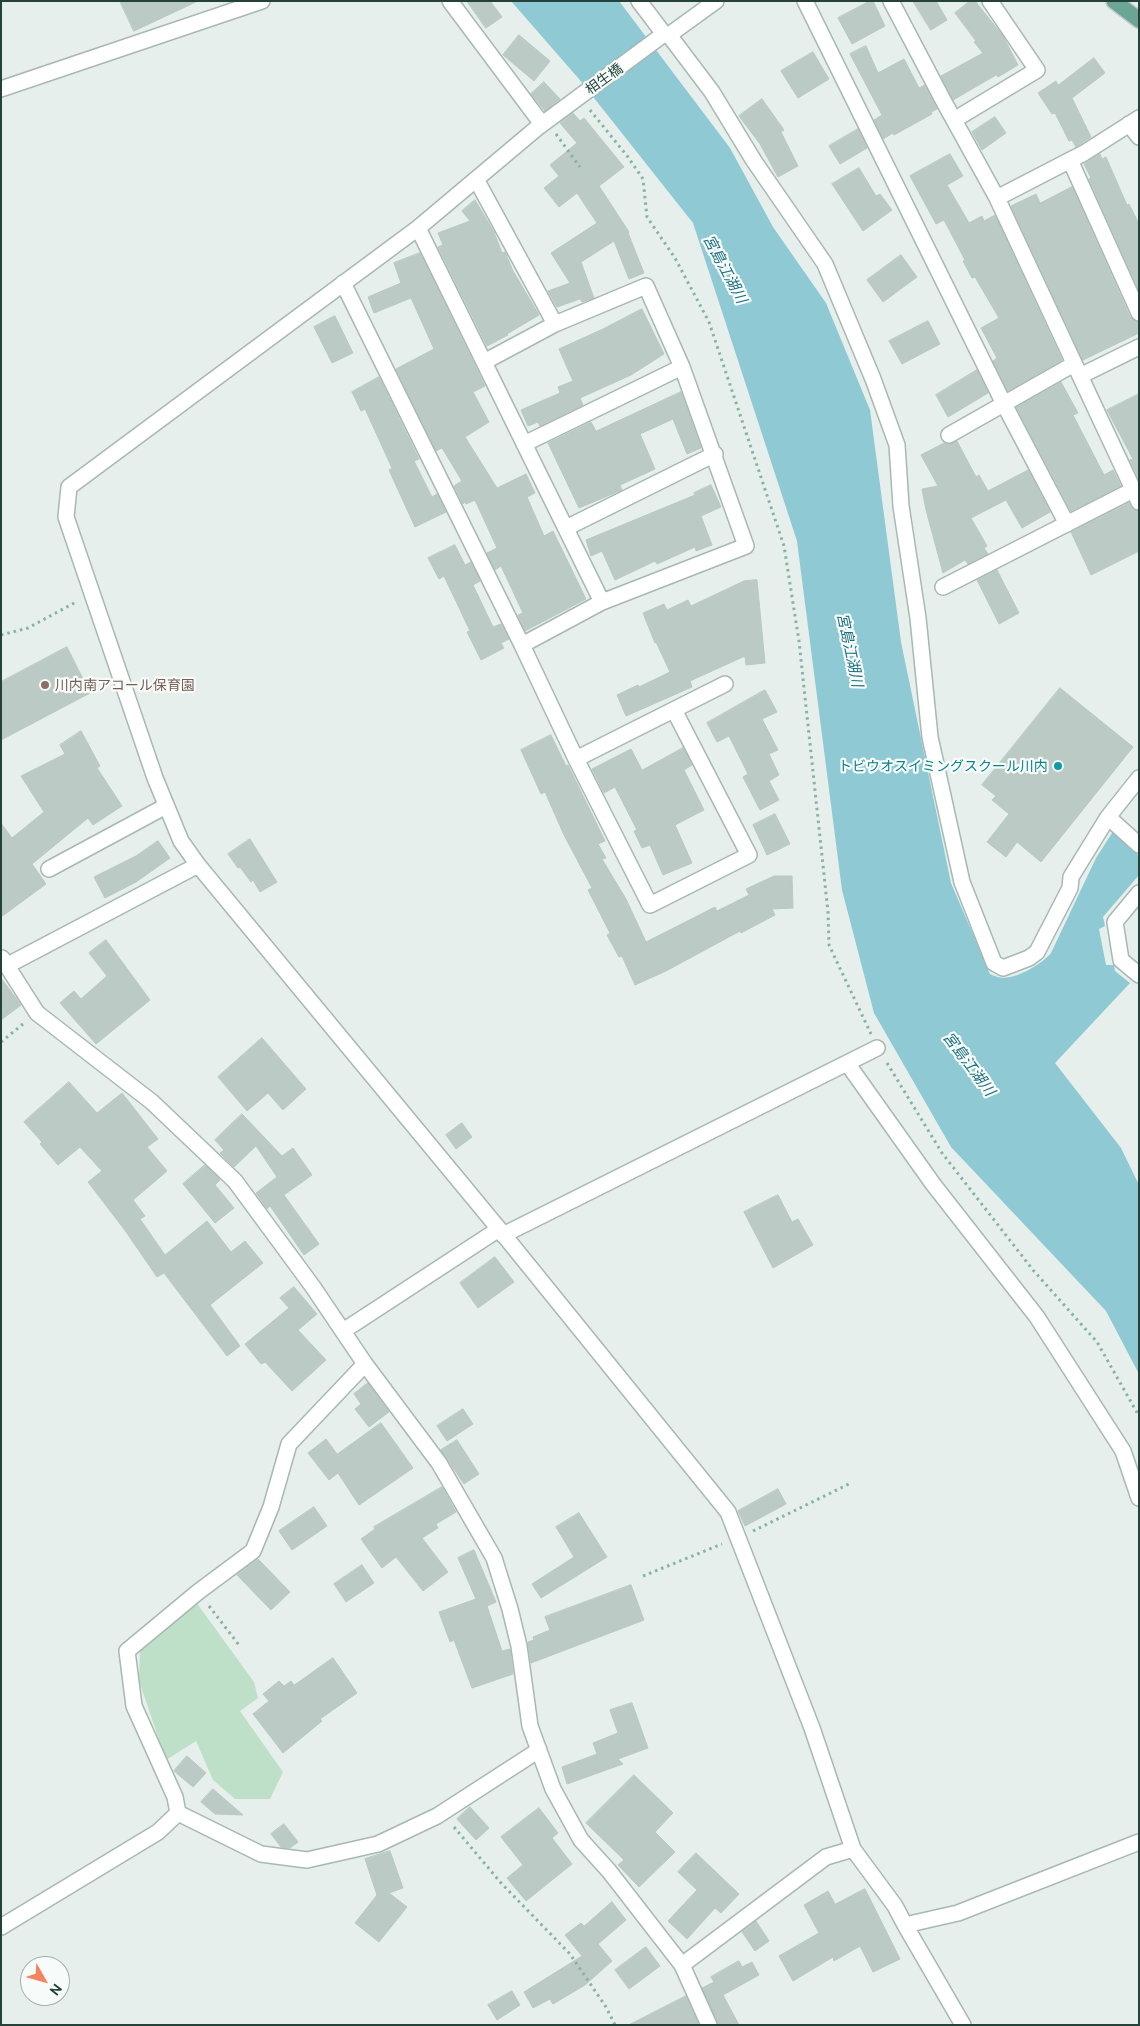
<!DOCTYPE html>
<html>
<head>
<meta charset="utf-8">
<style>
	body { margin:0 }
	#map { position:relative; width:1140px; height:2026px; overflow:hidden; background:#e6efeb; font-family:Ubuntu,sans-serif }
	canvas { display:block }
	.frame { position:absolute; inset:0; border:2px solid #24423a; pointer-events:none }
	.north { position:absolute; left:20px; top:1956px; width:50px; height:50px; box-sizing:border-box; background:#f7fbf9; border:1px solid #a3b1ad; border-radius:50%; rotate:128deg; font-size:14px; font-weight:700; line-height:20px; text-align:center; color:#24423a }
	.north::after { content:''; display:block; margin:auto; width:18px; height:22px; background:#f4845f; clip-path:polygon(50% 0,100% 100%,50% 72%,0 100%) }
</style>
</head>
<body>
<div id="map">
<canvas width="1140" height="2026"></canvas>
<div class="frame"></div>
<div class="north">N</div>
</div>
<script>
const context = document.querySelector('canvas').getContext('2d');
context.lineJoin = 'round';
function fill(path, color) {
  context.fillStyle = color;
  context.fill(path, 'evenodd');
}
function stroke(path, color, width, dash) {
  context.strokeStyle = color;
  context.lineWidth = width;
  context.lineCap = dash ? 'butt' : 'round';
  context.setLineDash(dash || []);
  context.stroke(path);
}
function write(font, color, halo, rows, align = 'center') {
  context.font = font + ' Ubuntu,"Noto Sans JP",sans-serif';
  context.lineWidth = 4.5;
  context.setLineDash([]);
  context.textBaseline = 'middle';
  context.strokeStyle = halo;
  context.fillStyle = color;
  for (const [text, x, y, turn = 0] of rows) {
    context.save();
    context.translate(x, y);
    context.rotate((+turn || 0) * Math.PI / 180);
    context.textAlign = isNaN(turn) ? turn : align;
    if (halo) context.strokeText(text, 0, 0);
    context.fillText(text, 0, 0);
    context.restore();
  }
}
fill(new Path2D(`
	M 196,1602 L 254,1682 L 258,1698 L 240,1711 L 283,1772 L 270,1799 L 235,1799 L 213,1780 L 196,1741 L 166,1760 L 139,1681 L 140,1650 Z`), '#bfe0c8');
fill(new Path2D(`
	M 511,1 L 619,1 L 730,148 L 773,227 L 826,303 L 870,410 L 901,642 L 951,883 L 990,974 C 996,977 1003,979 1010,977 C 1022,975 1043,963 1051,953 L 1096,858 L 1114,830 L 1139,851 L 1137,854 L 1139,856 L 1139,875 L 1103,917 L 1105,926 L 1099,929 L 1106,965 L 1114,965 L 1115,971 L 1130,983 L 1055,1063 L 1121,1148 L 1139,1185 L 1139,1374 L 1106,1311 L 951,1147 L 874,1013 L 842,890 L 797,541 L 693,223 L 579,79 Z`), '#8ec9d4');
const building = new Path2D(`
	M 120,1 L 198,1 L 134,31 Z
	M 467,1 L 490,1 L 502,17 L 486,28 Z
	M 870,1 L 873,1 L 885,26 L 852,44 L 838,18 Z
	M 913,1 L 936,1 L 947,20 L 931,30 Z
	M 970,1 L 975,1 L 1003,36 L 1018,65 L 998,77 L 996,75 L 953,100 L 941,76 L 983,53 L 974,42 L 976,41 L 955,13 Z
	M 519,35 L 550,61 L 534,81 L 503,55 Z
	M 866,46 L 878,73 L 904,59 L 919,88 L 925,85 L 937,109 L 931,112 L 932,114 L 894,135 L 893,133 L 883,139 L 874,120 L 882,115 L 850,54 Z
	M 813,52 L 829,79 L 798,98 L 781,71 Z
	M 1094,58 L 1105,73 L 1072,98 L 1091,137 L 1076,147 L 1072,140 L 1069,141 L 1055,113 L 1052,114 L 1038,93 L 1056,81 L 1058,85 Z
	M 544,82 L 560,99 L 545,111 L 531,94 Z
	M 762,99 L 784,130 L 781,132 L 798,166 L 778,177 L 760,144 L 739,116 Z
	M 573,113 L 580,121 L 584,118 L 624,167 L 599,186 L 629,232 L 628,233 L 644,273 L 629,279 L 614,241 L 581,262 L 594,298 L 582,302 L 580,299 L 557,307 L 548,291 L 570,283 L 551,253 L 597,223 L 577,193 L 559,207 L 544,188 L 559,176 L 550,165 L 577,143 L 560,123 Z
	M 995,117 L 1006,133 L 982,150 L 972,132 Z
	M 858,129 L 867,148 L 840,164 L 829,146 Z
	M 950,154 L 963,176 L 947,185 L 969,223 L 982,216 L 984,221 L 995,215 L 1062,360 L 1008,391 L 993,361 L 997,358 L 981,328 L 999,318 L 975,277 L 972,278 L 963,261 L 965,260 L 944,220 L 936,224 L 910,176 Z
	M 1100,154 L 1102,159 L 1106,157 L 1127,205 L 1129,204 L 1139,224 L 1139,290 L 1089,179 L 1091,178 L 1084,164 Z
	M 859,168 L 876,196 L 880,194 L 892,210 L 863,231 L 832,184 Z
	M 1072,187 L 1130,317 L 1139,322 L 1139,333 L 1083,360 L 1011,206 L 1036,194 L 1040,203 Z
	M 475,200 L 494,232 L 502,253 L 505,252 L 513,271 L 539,315 L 507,334 L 508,335 L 487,346 L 438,247 L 443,245 L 438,233 L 470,221 L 462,211 Z
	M 420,253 L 485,386 L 473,392 L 489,422 L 465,437 L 497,488 L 526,474 L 535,493 L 527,497 L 544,536 L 553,531 L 586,599 L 525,631 L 518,615 L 523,613 L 501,566 L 495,570 L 487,553 L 497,548 L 475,500 L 466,504 L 465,502 L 463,504 L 454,486 L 462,481 L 442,448 L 436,451 L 396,369 L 434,349 L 411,298 L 374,313 L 368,297 L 401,283 L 394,263 Z
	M 901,255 L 917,277 L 883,302 L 867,280 Z
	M 642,309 L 664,354 L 631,375 L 580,398 L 583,405 L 540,426 L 538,422 L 528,426 L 521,410 L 560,393 L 558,387 L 573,381 L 559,349 L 603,329 Z
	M 335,316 L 353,353 L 332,363 L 314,327 Z
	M 928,321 L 940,344 L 902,364 L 889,341 Z
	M 977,370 L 988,393 L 948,417 L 936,395 Z
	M 379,377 L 419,459 L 414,461 L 432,497 L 437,494 L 446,512 L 415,527 L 389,470 L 392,468 L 365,409 L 361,411 L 352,392 Z
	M 1061,382 L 1078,413 L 1073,415 L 1104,475 L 1113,470 L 1121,486 L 1071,511 L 1016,407 Z
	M 681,392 L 701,448 L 687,454 L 673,419 L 640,434 L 655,469 L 620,485 L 622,490 L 579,508 L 548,443 L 591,422 L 596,431 Z
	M 1139,394 L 1139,479 L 1130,460 L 1133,459 L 1107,410 Z
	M 957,441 L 976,477 L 979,475 L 988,491 L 1028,470 L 1050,512 L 1022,528 L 1006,500 L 971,518 L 987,546 L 984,548 L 988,554 L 968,564 L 965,560 L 943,573 L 926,510 L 922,489 L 938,486 L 921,455 L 944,443 L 949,444 Z
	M 711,485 L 721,507 L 701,516 L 712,545 L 696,551 L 695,547 L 657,564 L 655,561 L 615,580 L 602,551 L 591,556 L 586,540 L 695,495 L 694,493 Z
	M 1129,503 L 1133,509 L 1139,511 L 1139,551 L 1091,575 L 1071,532 Z
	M 455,545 L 465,565 L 471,562 L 480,581 L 473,585 L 493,627 L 501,624 L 509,639 L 501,643 L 504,648 L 481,660 L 467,632 L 470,631 L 444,576 L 439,579 L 428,558 Z
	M 997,570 L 1019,613 L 999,624 L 977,580 Z
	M 757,580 L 765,663 L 746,665 L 745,656 L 690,681 L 692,687 L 626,716 L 617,695 L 638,685 L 639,687 L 670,672 L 656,642 L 655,643 L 643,613 L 664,604 L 667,610 L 688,600 L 691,606 L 744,581 Z
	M 67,647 L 90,693 L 1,740 L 1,682 Z
	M 1060,688 L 1133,747 L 1041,862 L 1017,842 L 1006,857 L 987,842 L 1009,814 L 992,800 L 996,796 L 982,785 Z
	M 765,690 L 777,712 L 762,719 L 778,750 L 769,754 L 779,775 L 769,781 L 779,800 L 760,810 L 743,777 L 748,774 L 729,736 L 717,742 L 707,723 Z
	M 81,731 L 100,766 L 97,768 L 122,806 L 93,825 L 88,818 L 32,864 L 46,884 L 1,917 L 1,823 L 12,838 L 44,812 L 21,776 L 65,754 L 60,745 Z
	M 551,735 L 566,766 L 568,765 L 605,841 L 598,844 L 606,858 L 602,859 L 626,899 L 646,942 L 715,907 L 717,911 L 749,895 L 746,889 L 774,876 L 792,876 L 793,908 L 772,909 L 775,915 L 741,933 L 740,931 L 666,971 L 635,985 L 622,956 L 619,957 L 607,935 L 610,933 L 588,890 L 592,888 L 564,835 L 545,792 L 541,794 L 521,750 Z
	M 683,748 L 692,765 L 684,770 L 704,810 L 675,825 L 692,863 L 663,875 L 650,845 L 642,848 L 634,831 L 637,830 L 615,787 L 604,793 L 592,769 L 631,749 L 642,770 Z
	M 775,814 L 790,844 L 767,855 L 753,825 Z
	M 250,839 L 277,882 L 260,892 L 253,880 L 251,882 L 240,867 L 238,868 L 228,854 Z
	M 158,841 L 170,858 L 136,882 L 105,898 L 94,877 L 136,856 Z
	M 106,940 L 150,1000 L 96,1044 L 60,1003 L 74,991 L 81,999 L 107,976 L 89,953 Z
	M 1,978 L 21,1005 L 1,1020 Z
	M 262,1038 L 306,1089 L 283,1110 L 268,1093 L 247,1111 L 218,1077 Z
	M 69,1082 L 97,1113 L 122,1093 L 158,1139 L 147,1147 L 167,1171 L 133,1200 L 145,1216 L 140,1219 L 165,1255 L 207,1221 L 231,1252 L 245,1241 L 263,1263 L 210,1305 L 240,1346 L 227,1356 L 164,1273 L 157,1277 L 124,1229 L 88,1182 L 102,1171 L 80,1147 L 58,1165 L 40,1144 L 42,1142 L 24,1122 Z
	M 242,1114 L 282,1156 L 293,1148 L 312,1175 L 284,1195 L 319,1244 L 304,1255 L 270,1206 L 267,1209 L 256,1193 L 277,1177 L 256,1146 L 234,1167 L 220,1153 L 224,1150 L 215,1140 Z
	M 462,1123 L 472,1137 L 456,1149 L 446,1135 Z
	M 205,1165 L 220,1180 L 215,1185 L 234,1208 L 215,1223 L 183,1184 Z
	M 778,1195 L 792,1222 L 798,1219 L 813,1245 L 773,1268 L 744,1212 Z
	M 495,1257 L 514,1282 L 478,1308 L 460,1283 Z
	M 294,1287 L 317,1314 L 298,1330 L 326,1360 L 292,1391 L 265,1362 L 261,1364 L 245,1344 L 289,1308 L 280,1298 Z
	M 368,1383 L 389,1412 L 369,1427 L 355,1409 L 361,1404 L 354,1394 Z
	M 463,1409 L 473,1424 L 447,1441 L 437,1426 Z
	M 381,1423 L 413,1468 L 359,1505 L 338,1473 L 329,1480 L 308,1453 L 326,1439 L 337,1454 Z
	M 457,1440 L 479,1474 L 464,1484 L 441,1450 Z
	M 442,1487 L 456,1512 L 436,1524 L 438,1528 L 422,1538 L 448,1572 L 423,1591 L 396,1557 L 382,1568 L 361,1539 L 375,1529 L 374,1527 Z
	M 778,1489 L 786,1504 L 745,1526 L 738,1511 Z
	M 314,1507 L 327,1526 L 292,1550 L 279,1531 Z
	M 579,1513 L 607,1557 L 541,1598 L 532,1584 L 574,1557 L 556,1527 Z
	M 474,1550 L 496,1602 L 487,1606 L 502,1651 L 510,1649 L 513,1674 L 472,1688 L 454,1640 L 450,1642 L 439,1612 L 476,1599 L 458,1558 Z
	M 258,1559 L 290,1592 L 271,1610 L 237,1575 Z
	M 362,1565 L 374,1583 L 346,1602 L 334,1584 Z
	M 631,1585 L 644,1620 L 531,1663 L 528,1642 L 534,1640 L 533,1637 L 550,1630 L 545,1617 Z
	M 333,1658 L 357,1693 L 320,1719 L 322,1721 L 283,1753 L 253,1714 L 269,1701 L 263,1694 L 279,1681 L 284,1686 L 291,1681 L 294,1685 Z
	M 632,1703 L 648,1748 L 618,1759 L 623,1764 L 567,1784 L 562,1767 L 597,1754 L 593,1743 L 618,1733 L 610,1710 Z
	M 187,1756 L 206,1773 L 193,1787 L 174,1771 Z
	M 634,1775 L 673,1813 L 655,1832 L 675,1852 L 639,1887 L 618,1865 L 624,1860 L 586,1823 Z
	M 213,1789 L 243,1815 L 215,1814 L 201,1802 Z
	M 470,1807 L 489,1828 L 476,1840 L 457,1819 Z
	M 539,1808 L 558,1833 L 552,1838 L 572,1864 L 526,1901 L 507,1878 L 523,1865 L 501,1837 Z
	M 284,1824 L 298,1842 L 290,1848 L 281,1847 L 271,1834 Z
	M 390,1851 L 403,1888 L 389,1893 L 407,1907 L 379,1942 L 355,1923 L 377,1895 L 365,1859 Z
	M 696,1853 L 739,1894 L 721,1913 L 715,1908 L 687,1939 L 668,1921 L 697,1890 L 678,1872 Z
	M 865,1889 L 900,1959 L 873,1972 L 860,1946 L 834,1961 L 833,1957 L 793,1981 L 779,1956 L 819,1933 L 804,1905 L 828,1891 L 835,1904 Z
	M 612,1902 L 626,1920 L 598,1944 L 612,1961 L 585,1985 L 553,2004 L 550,1999 L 533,2008 L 524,1992 L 582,1956 L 565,1935 L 581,1923 L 584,1926 Z
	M 756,1921 L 769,1941 L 755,1951 L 742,1932 Z
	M 646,1947 L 660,1966 L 629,1989 L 615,1970 Z
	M 739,1961 L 742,1967 L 752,1962 L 759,1975 L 723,1995 L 739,2025 L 718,2025 L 702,1988 L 714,1982 L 711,1977 Z
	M 512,1991 L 520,2005 L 497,2020 L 488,2005 Z
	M 686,1996 L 698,2023 L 695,2025 L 629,2025 Z`);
fill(building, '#bbcac4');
stroke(building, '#b8c9c2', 1);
const minor = new Path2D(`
	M 450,1 L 542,124
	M 639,1 L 664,34
	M 805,1 L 1004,404 L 1067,524
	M 891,1 L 944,102 L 997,198 L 1139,502
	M 669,35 L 712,92 L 754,161 L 825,264 L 873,379 L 897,445 L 901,506 L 918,618 L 930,737 L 962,882 L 994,963 L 1003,968 L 1029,958 L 1037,952 L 1070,888 L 1071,877 L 1108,817 L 1139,778
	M 1,89 L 262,1
	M 954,120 L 1037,70 L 990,1
	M 1129,124 L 1139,137
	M 1070,160 L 1139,313
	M 476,179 L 555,324
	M 997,198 L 1084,153 L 1139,118
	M 418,228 L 602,602
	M 343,283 L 522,645 L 602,602 L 746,546 L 682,367 L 646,286 L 555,324 L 484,362
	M 1080,376 L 1139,347
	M 949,435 L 1074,364
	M 524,444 L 682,367
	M 566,528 L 715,454
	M 943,587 L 1133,490
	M 522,645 L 576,759 L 725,684
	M 576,759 L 650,905 L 749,855 L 674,710
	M 1108,817 L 1139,845
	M 198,865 L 499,1229 L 728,1512 L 812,1728 L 853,1849
	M 49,869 L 166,806
	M 1139,893 L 1115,922 L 1121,960 L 1139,975
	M 2,958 L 37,1013 L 152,1102 L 235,1181 L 313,1287 L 365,1364 L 439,1463 L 494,1558 L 510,1609 L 519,1646 L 530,1726 L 553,1789 L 581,1840 L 609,1871 L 682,1965 L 709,2025
	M 8,965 L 198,865 L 181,841 L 155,778 L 66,517 L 69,487 L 418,228 L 537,128 L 664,34 L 669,35 L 716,1
	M 847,1063 L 933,1184 L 1037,1317 L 1123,1451 L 1139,1498
	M 503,1235 L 877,1048
	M 343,1331 L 499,1229
	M 178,1813 L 261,1854 L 307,1860 L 378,1844 L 437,1816 L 539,1750
	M 905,1925 L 963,2025
	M 1,1927 L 158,1832 L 178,1813 L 175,1797 L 134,1706 L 127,1651 L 198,1592 L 253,1551 L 271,1507 L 289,1444 L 365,1364
	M 682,1965 L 826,1857 L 853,1849 L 895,1906 L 905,1925 L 958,1913 L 1139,1842`);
const primary = new Path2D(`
	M 1114,1 L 1139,20`);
stroke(minor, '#a8b8b2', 18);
stroke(primary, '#c2cac8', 18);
stroke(new Path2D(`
	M 590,110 L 628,157 L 643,179 L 647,217 L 675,258 L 709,322 L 784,546 L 799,641 L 828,912 L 829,945 L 871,1034
	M 556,134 L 580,167
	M 1,635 L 28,628 L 76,602
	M 1,1042 L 23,1024
	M 887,1063 L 942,1153 L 1033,1270 L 1097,1342 L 1139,1416
	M 753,1531 L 851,1483
	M 643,1576 L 722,1544
	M 209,1606 L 239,1645
	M 454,1827 L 501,1883 L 570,1954 L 606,2007 L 615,2025`), '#86b3a5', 3, [2.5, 4]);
stroke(minor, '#fff', 15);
stroke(primary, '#6aa596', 15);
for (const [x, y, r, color] of [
	[45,685,5,"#8d6e63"],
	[1058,766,5,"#0f9aa8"]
]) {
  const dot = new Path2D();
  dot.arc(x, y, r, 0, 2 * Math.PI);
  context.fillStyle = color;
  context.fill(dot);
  stroke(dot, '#f7fbf9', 2);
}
write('14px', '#24423a', '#f7fbf9', [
	["相生橋",604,79,-36]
]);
write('14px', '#785e54', '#f7fbf9', [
	["川内南アコール保育園",55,685]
], 'left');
write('14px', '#0d838f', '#f7fbf9', [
	["トビウオスイミングスクール川内",1048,766]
], 'right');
write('italic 15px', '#1c6f80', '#f7fbf9', [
	["宮島江湖川",725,269,62],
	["宮島江湖川",850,650,78],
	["宮島江湖川",969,1064,53]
]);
</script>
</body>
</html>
